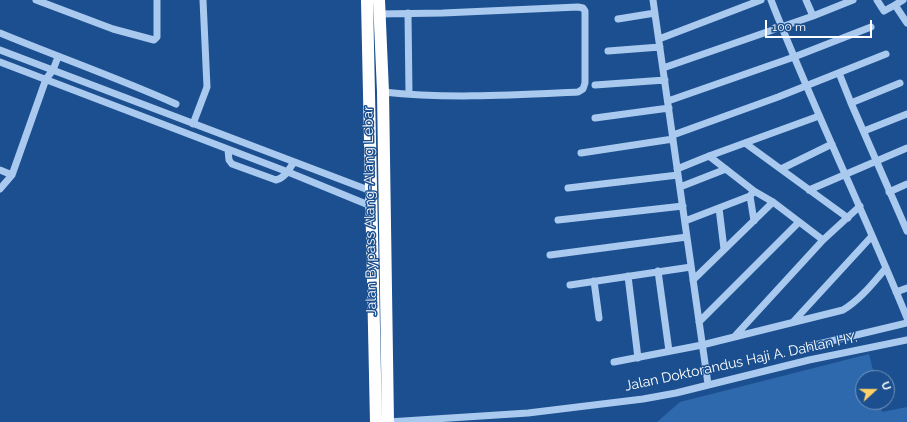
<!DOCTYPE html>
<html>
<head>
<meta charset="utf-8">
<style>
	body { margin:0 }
	#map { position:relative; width:907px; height:422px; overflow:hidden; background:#1b4f8f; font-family:Raleway,sans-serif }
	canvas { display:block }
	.north { position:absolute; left:855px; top:370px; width:40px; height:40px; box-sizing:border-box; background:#1b4f8f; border:1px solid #7695bc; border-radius:50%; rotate:69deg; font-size:11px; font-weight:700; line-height:16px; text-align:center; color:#fff }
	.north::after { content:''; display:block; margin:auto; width:14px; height:18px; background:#ffd166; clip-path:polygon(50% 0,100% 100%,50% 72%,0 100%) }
	.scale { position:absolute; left:765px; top:20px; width:107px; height:18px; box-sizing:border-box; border:2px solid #fff; border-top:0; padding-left:5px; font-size:12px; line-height:14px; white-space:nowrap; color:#fff; -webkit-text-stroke:3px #1b4f8f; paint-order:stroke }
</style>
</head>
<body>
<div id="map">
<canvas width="907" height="422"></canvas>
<div class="north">U</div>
<div class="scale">100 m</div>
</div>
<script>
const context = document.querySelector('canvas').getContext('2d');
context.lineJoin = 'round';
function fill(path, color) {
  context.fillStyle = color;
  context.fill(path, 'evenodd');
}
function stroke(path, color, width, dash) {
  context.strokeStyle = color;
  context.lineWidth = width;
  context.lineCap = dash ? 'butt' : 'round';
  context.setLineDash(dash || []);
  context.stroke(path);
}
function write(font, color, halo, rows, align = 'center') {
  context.font = font + ' Raleway,sans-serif';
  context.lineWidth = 3;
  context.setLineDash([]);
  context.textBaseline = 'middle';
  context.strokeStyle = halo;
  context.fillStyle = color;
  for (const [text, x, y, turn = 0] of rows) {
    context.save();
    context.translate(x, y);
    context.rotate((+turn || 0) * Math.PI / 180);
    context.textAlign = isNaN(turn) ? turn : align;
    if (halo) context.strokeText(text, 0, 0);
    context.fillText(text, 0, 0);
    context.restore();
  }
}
fill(new Path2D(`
	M 869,354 L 875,378 L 863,378 L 863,402 L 880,402 L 882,412 L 907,407 L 907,422 L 657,422 L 680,402 Z`), '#2e69ad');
stroke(new Path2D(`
	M 36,0 L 113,29 L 154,40 L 157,37 L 157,0
	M 653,0 L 708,384
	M 771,0 C 813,108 864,212 907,318
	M 806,0 L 813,16
	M 877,0 L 884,11 L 895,5
	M 903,0 L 895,5 L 907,23
	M 408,13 L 409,94
	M 379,14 L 443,13 L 578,7 L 583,8 L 585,11 L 585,83 L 583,89 L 578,92 C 513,95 448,99 383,92
	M 618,19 L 655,13
	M 0,33 C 58,57 118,78 176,104
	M 659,39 L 761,0
	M 0,50 L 371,191
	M 608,51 L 660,47
	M 0,62 L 288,172 L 371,206
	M 663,68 L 813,16 L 853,0
	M 839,73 L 851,103 L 907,231
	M 595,85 L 665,80
	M 668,101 L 794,57 L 871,27
	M 851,103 L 900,83
	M 595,118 L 669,108
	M 193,124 L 207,87 L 203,0
	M 864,131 L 907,114
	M 673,135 L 778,97 L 886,54
	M 745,143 L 848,218
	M 228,150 L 229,160 L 232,164 L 276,180 C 285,178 289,169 294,162
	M 581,153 L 673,139
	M 709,156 L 754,191 L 773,202 L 823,240
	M 677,169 L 709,156 L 819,116
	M 781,169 L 832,144
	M 0,170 L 12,175
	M 680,187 L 726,169
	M 568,188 L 678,175
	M 0,189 L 12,175 L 46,79 L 53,70 L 58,57
	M 809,190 L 907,148
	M 889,192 L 907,184
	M 750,196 L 754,221
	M 719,208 L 724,249
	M 558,220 L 683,206
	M 685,221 L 750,196 L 754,191
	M 550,255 L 687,237
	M 658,271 L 669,351
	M 628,276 L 638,358
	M 693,280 L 773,202
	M 594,281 L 599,318
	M 570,285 L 691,267
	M 896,292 L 907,288
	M 699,322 L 799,222
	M 793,322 L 872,236
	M 734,337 L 823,240 L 860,206
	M 806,347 L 907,323
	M 614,362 L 702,345 L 843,310 C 860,300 873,283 886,268
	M 388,422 L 528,413 L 643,399 L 676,393 L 809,360 L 907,340`), '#a9c9ee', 7);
stroke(new Path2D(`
	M 367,0 L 376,422
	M 379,0 L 383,92 L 388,422`), '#fff', 12);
write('14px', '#fff', '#1b4f8f', [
	["Jalan Bypass Alang-Alang Lebar",370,211,-91],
	["Jalan Doktorandus Haji A. Dahlan HY.",741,362,-12]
]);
</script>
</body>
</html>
